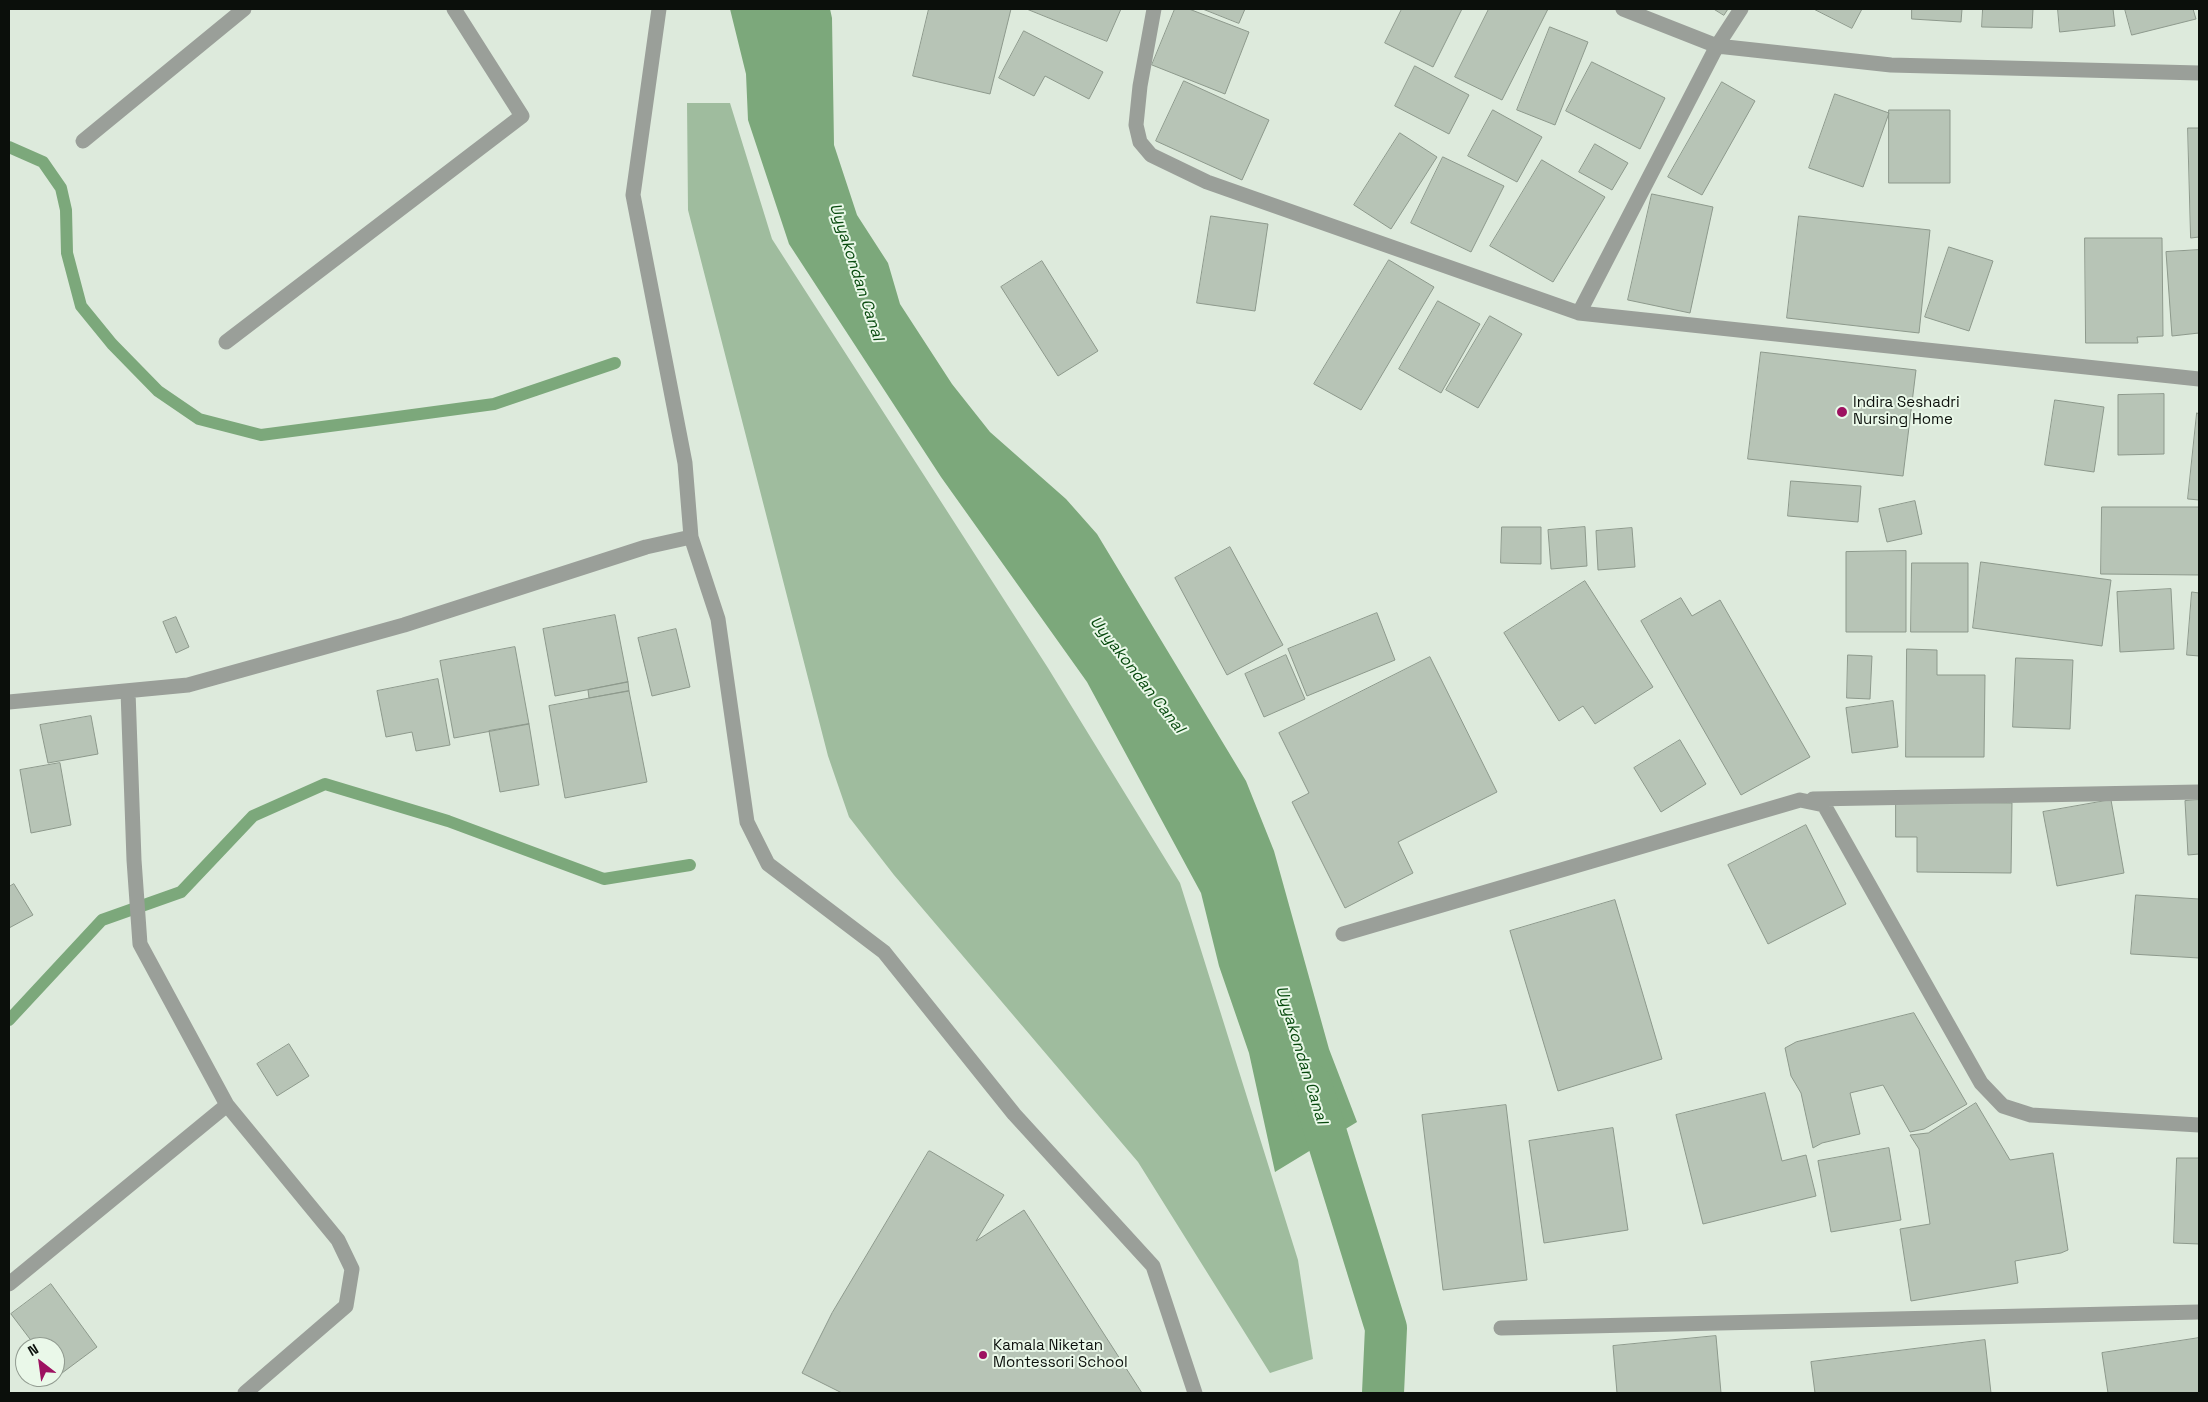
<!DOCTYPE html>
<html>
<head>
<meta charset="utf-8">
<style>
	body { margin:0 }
	#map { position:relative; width:2208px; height:1402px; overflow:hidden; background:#ddeadc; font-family:"Space Grotesk",sans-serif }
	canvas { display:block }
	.frame { position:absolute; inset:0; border:10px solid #0b0f0b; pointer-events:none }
	.north { position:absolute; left:15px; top:1337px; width:50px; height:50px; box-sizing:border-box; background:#eaf8e9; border:1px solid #919b90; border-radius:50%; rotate:330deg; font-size:14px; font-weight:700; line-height:20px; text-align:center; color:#0b0f0b }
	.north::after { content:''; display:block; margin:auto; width:18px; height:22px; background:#9d1160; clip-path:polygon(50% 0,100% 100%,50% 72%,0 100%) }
</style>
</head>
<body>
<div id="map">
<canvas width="2208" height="1402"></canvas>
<div class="frame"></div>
<div class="north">N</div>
</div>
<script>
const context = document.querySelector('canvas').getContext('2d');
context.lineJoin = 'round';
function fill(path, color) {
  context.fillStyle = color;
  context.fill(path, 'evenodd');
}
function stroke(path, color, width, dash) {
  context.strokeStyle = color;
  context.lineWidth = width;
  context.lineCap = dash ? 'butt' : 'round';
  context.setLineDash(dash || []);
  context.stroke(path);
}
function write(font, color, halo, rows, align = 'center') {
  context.font = font + ' "Space Grotesk",sans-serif';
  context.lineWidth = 4;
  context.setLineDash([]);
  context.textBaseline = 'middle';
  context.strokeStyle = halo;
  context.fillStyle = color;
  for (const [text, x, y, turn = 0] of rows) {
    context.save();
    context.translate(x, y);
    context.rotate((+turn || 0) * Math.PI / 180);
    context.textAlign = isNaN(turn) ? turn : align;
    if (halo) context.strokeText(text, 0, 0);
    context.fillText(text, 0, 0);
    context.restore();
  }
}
fill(new Path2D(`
	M 687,103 L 730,103 L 772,239 L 1048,668 L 1180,883 L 1298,1260 L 1313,1359 L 1270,1373 L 1138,1162 L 894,875 L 849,817 L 828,756 L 688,210 Z`), '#9fbc9e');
fill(new Path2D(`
	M 730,9 L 830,9 L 832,18 L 834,145 L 857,215 L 888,263 L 900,304 L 952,384 L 990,432 L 1066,499 L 1097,534 L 1246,781 L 1274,851 L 1329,1049 L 1357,1122 L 1275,1172 L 1249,1053 L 1219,966 L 1201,893 L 1087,682 L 941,477 L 789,244 L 748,120 L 746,74 Z`), '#7ca87b');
stroke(new Path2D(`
	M 9,147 L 43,162 L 61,188 L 66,210 L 67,253 L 81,306 L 112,344 L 158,391 L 199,419 L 261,435 L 368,421 L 494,404 L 615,363
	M 9,1020 L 102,920 L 181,892 L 253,816 L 325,784 L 448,821 L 604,879 L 690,865`), '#7ca87b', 12);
stroke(new Path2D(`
	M 1311,1085 L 1386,1328 L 1383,1393`), '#7ca87b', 42);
const building = new Path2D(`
	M 929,9 L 1011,9 L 990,94 L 913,76 Z
	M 1027,9 L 1121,9 L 1107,41 Z
	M 1175,9 L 1189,9 L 1249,32 L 1225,94 L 1152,65 Z
	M 1203,9 L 1245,9 L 1239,23 Z
	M 1402,9 L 1462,9 L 1433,67 L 1385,43 Z
	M 1489,9 L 1548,9 L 1502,100 L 1455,77 Z
	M 1714,9 L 1728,9 L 1724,15 Z
	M 1814,9 L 1862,9 L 1852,28 Z
	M 1912,9 L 1962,9 L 1961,22 L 1912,19 Z
	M 1983,9 L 2033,9 L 2032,28 L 1982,27 Z
	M 2058,9 L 2113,9 L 2115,26 L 2060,32 Z
	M 2125,9 L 2193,9 L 2196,19 L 2132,35 Z
	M 1550,27 L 1588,42 L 1555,125 L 1517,110 Z
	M 1024,31 L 1103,72 L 1089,99 L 1045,76 L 1034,96 L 999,78 Z
	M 1592,62 L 1665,98 L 1640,149 L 1566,111 Z
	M 1415,66 L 1469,95 L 1449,134 L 1395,106 Z
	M 1184,81 L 1269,120 L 1242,180 L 1156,141 Z
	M 1722,82 L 1755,101 L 1702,195 L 1668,177 Z
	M 1835,94 L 1889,113 L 1863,187 L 1809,168 Z
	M 1493,110 L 1542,137 L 1517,182 L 1468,156 Z
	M 1889,110 L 1950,110 L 1950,183 L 1889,183 Z
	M 2188,128 L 2199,128 L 2199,237 L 2191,238 Z
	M 1400,133 L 1437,157 L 1391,229 L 1354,205 Z
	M 1595,144 L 1628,163 L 1612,190 L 1579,172 Z
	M 1443,157 L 1504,186 L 1471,252 L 1411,223 Z
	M 1542,160 L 1605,197 L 1553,282 L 1490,246 Z
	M 1652,194 L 1713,207 L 1690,313 L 1628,300 Z
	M 1211,216 L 1268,224 L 1255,311 L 1197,303 Z
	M 1799,216 L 1930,230 L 1919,333 L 1787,318 Z
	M 2085,238 L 2162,238 L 2163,336 L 2137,337 L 2138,343 L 2086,343 Z
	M 1949,247 L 1993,261 L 1969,331 L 1925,317 Z
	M 2199,250 L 2199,333 L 2172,336 L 2166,252 Z
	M 1389,260 L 1434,287 L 1361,410 L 1314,384 Z
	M 1042,261 L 1098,351 L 1058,376 L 1001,287 Z
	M 1438,301 L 1480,324 L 1441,393 L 1399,369 Z
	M 1490,316 L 1522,334 L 1478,408 L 1446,390 Z
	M 1761,352 L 1916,370 L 1903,476 L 1748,459 Z
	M 2164,394 L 2164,454 L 2118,455 L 2118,395 Z
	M 2055,400 L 2104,407 L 2094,472 L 2045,465 Z
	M 2197,413 L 2199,414 L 2199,500 L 2188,499 Z
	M 1791,481 L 1861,486 L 1858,522 L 1788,516 Z
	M 1915,501 L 1922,534 L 1887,542 L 1879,509 Z
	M 2102,507 L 2199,507 L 2199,575 L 2101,574 Z
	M 1502,527 L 1541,527 L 1541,564 L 1501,563 Z
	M 1585,527 L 1587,566 L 1551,569 L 1548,530 Z
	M 1632,528 L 1635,567 L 1598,570 L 1596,531 Z
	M 1230,547 L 1283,645 L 1227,675 L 1175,578 Z
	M 1906,551 L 1906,632 L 1846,632 L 1846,552 Z
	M 1981,562 L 2111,580 L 2102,646 L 1973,628 Z
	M 1912,563 L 1968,563 L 1968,632 L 1911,632 Z
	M 1585,581 L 1653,687 L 1595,724 L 1583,706 L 1559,721 L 1504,633 Z
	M 2171,589 L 2174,649 L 2120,652 L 2117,592 Z
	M 2192,592 L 2199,593 L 2199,656 L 2187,655 Z
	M 1681,598 L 1692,616 L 1720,600 L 1810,757 L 1741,795 L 1641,621 Z
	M 1377,613 L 1395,660 L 1307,696 L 1288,649 Z
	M 615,615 L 628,682 L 555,696 L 543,629 Z
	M 176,617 L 189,647 L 176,653 L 163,622 Z
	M 676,629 L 690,687 L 652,696 L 638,638 Z
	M 515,647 L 529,724 L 454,738 L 440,661 Z
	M 1907,649 L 1937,650 L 1937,675 L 1985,675 L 1984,757 L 1906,757 Z
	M 1286,655 L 1305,699 L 1264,717 L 1245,674 Z
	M 1848,655 L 1872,656 L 1870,699 L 1847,698 Z
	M 1430,657 L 1497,792 L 1398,842 L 1413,873 L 1345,908 L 1292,802 L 1309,793 L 1279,733 Z
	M 2016,658 L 2073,660 L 2070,729 L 2013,727 Z
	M 438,679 L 450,745 L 416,751 L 412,732 L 386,737 L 377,691 Z
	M 628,682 L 629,691 L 589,698 L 588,690 Z
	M 629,691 L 647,782 L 565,798 L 549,706 Z
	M 1893,701 L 1898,747 L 1852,753 L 1846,708 Z
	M 91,716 L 98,754 L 48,763 L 40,725 Z
	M 529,724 L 539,785 L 500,792 L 489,731 Z
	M 1680,740 L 1706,784 L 1661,812 L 1634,768 Z
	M 60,763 L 71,825 L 31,833 L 20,770 Z
	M 2111,800 L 2124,873 L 2057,886 L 2043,812 Z
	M 2199,800 L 2199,854 L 2188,855 L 2185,801 Z
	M 1896,802 L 2012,803 L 2011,873 L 1917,872 L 1917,837 L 1896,837 Z
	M 1806,825 L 1846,904 L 1768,944 L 1728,865 Z
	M 14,884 L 33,915 L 9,928 L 9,887 Z
	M 2136,895 L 2199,899 L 2199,958 L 2131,954 Z
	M 1615,900 L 1662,1059 L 1558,1091 L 1510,931 Z
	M 1914,1013 L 1967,1104 L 1924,1129 L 1910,1132 L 1883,1085 L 1850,1093 L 1860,1134 L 1822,1143 L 1813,1148 L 1801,1093 L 1791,1076 L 1785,1048 L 1796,1042 Z
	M 289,1044 L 309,1076 L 277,1096 L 257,1064 Z
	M 1765,1093 L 1782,1161 L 1806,1155 L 1816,1196 L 1703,1224 L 1676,1115 Z
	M 1976,1103 L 2010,1160 L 2053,1153 L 2068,1250 L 2061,1253 L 2015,1261 L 2018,1283 L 1911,1301 L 1900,1229 L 1930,1224 L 1919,1149 L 1910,1135 L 1928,1133 Z
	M 1506,1105 L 1527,1280 L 1443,1290 L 1422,1115 Z
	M 1613,1128 L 1628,1230 L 1544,1243 L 1529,1141 Z
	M 1889,1148 L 1901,1220 L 1831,1232 L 1818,1161 Z
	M 929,1151 L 930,1151 L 1004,1195 L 976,1241 L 1024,1210 L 1142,1393 L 842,1393 L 802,1373 L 832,1313 Z
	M 2177,1158 L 2199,1158 L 2199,1244 L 2174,1243 Z
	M 51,1284 L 97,1347 L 58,1376 L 55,1372 L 55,1347 L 36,1347 L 11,1314 Z
	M 1716,1336 L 1721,1393 L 1617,1393 L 1613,1346 Z
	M 2199,1338 L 2199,1393 L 2108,1393 L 2102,1353 Z
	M 1985,1340 L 1991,1393 L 1815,1393 L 1811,1362 Z`);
fill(building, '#b7c4b6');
stroke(building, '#8d998c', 1);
stroke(new Path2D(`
	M 659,9 L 633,195 L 685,463 L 691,537 L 718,619 L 747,822 L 768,864 L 884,952 L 1014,1114 L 1153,1266 L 1195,1393
	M 1154,9 L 1140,86 L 1136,125 L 1140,142 L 1151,155 L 1207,182 L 1579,313
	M 1623,9 L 1717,46 L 1891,65 L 2199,73
	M 1741,9 L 1717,46 L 1579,313 L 2199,379
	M 83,141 L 244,9
	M 226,342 L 522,116 L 454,9
	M 128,691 L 134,860 L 140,944 L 227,1105 L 338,1240 L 352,1269 L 346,1306 L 245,1393
	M 9,702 L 188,685 L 404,625 L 646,547 L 691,537
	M 1813,799 L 2199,792
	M 1343,934 L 1800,800 L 1824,805 L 1981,1083 L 2003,1106 L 2031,1115 L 2199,1125
	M 9,1284 L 227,1105
	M 1501,1328 L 2199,1312`), '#9a9f99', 15);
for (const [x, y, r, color] of [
	[1842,412,6,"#9d1160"],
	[983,1355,5,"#9d1160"]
]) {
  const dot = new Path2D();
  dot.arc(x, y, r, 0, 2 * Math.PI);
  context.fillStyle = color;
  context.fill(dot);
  stroke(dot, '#eaf8e9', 2);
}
write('15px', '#0b0f0b', '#eaf8e9', [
	["Indira Seshadri",1853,403],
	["Nursing Home",1853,420],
	["Kamala Niketan",993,1346],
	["Montessori School",993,1363]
], 'left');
write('italic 16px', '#07490d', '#eaf8e9', [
	["Uyyakondan Canal",856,272,72],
	["Uyyakondan Canal",1137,675,52],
	["Uyyakondan Canal",1301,1055,73]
]);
</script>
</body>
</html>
